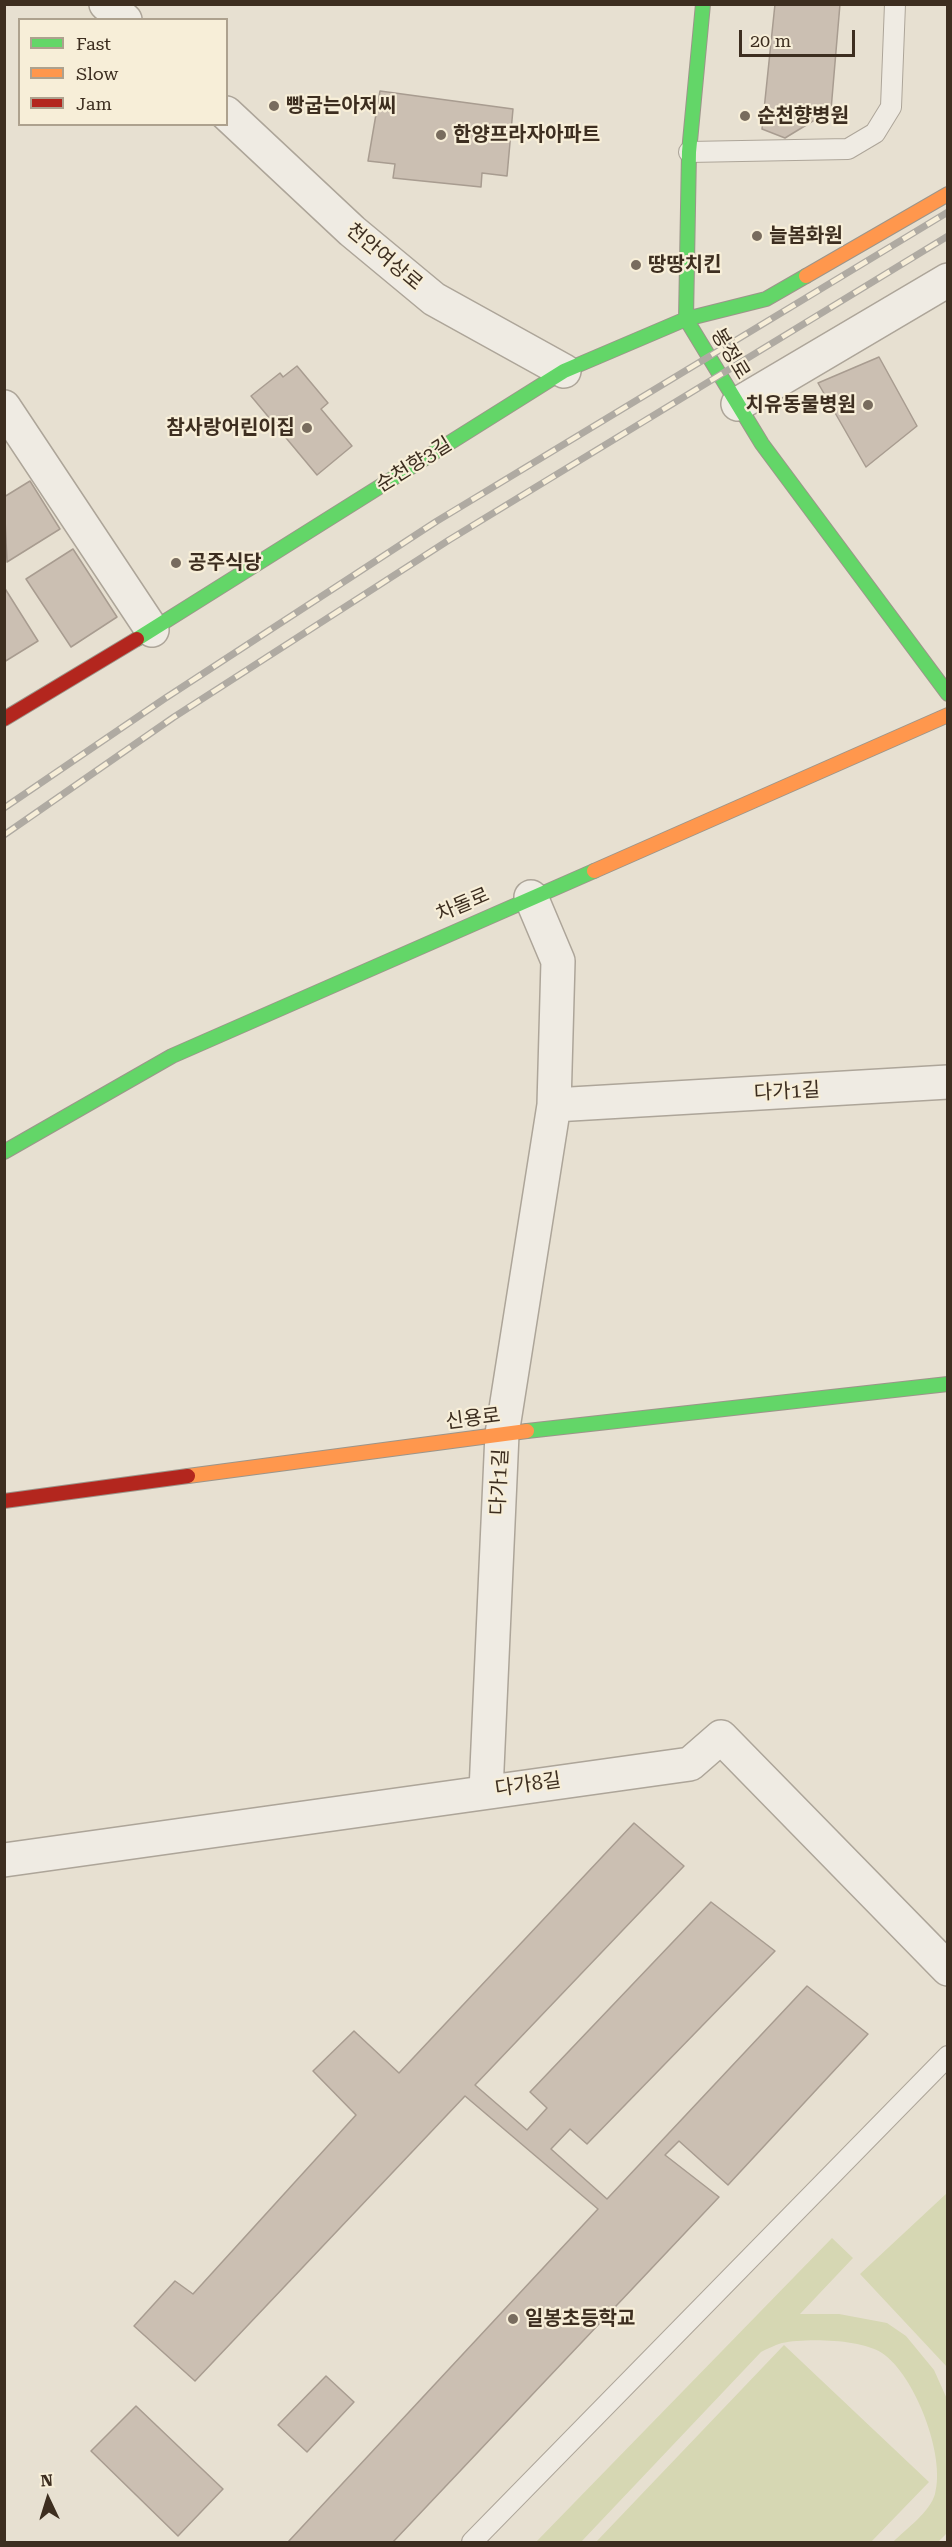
<!DOCTYPE html>
<html>
<head>
<meta charset="utf-8">
<style>
	body { margin:0 }
	#map { position:relative; width:952px; height:2547px; overflow:hidden; background:#e7e0d1; font-family:"Roboto Serif",serif }
	canvas { display:block }
	.frame { position:absolute; inset:0; border:6px solid #3d2e20; pointer-events:none }
	.legend { position:absolute; left:18px; top:18px; width:210px; height:108px; box-sizing:border-box; background:#f7eed8; border:2px solid #ada18e; margin:0; padding:8px 10px; list-style:none; font-size:18px; color:#3d2e20 }
	.legend li { display:flex; align-items:center; gap:12px; height:30px }
	.legend b { width:30px; border:2px solid #ada18e }
	.north { position:absolute; left:18px; top:2469px; width:60px; height:60px; -webkit-text-stroke:4px #f7eed8; paint-order:stroke; rotate:356deg; font-size:16px; font-weight:700; line-height:24px; text-align:center; color:#3d2e20 }
	.north::after { content:''; display:block; margin:auto; width:21px; height:27px; background:#3d2e20; clip-path:polygon(50% 0,100% 100%,50% 72%,0 100%) }
	.scale { position:absolute; left:739px; top:30px; width:116px; height:27px; box-sizing:border-box; border:3px solid #3d2e20; border-top:0; padding-left:8px; font-size:18px; line-height:21px; white-space:nowrap; color:#3d2e20; -webkit-text-stroke:4px #f7eed8; paint-order:stroke }
</style>
</head>
<body>
<div id="map">
<canvas width="952" height="2547"></canvas>
<div class="frame"></div>
<ul class="legend">
<li><b style="height:8px;background:#63d668"></b>Fast</li>
<li><b style="height:8px;background:#ff974d"></b>Slow</li>
<li><b style="height:8px;background:#b3261e"></b>Jam</li>
</ul>
<div class="north">N</div>
<div class="scale">20 m</div>
</div>
<script>
const context = document.querySelector('canvas').getContext('2d');
context.lineJoin = 'round';
function fill(path, color) {
  context.fillStyle = color;
  context.fill(path, 'evenodd');
}
function stroke(path, color, width, dash) {
  context.strokeStyle = color;
  context.lineWidth = width;
  context.lineCap = dash ? 'butt' : 'round';
  context.setLineDash(dash || []);
  context.stroke(path);
}
function write(font, color, halo, rows, align = 'center') {
  context.font = font + ' "Roboto Serif","Noto Sans KR",serif';
  context.lineWidth = 4.5;
  context.setLineDash([]);
  context.textBaseline = 'middle';
  context.strokeStyle = halo;
  context.fillStyle = color;
  for (const [text, x, y, turn = 0] of rows) {
    context.save();
    context.translate(x, y);
    context.rotate((+turn || 0) * Math.PI / 180);
    context.textAlign = isNaN(turn) ? turn : align;
    if (halo) context.strokeText(text, 0, 0);
    context.fillText(text, 0, 0);
    context.restore();
  }
}
fill(new Path2D(`
	M 947,2193 L 947,2367 L 860,2274 Z
	M 832,2238 L 853,2258 L 800,2314 L 839,2314 L 887,2323 L 906,2336 L 934,2370 L 947,2399 L 947,2533 L 938,2542 L 893,2542 C 906,2529 930,2512 935,2494 C 946,2456 915,2375 882,2353 C 861,2339 806,2338 782,2343 C 775,2345 767,2349 761,2352 L 581,2542 L 536,2542 Z
	M 784,2345 L 929,2482 L 871,2542 L 596,2542 Z`), '#d6d7b3');
const building = new Path2D(`
	M 775,4 L 840,4 L 831,110 L 785,138 L 762,129 Z
	M 380,91 L 513,109 L 507,176 L 482,173 L 481,187 L 393,178 L 395,164 L 368,161 Z
	M 879,357 L 917,426 L 866,467 L 818,383 Z
	M 297,366 L 328,403 L 321,409 L 352,446 L 317,475 L 251,396 L 280,373 L 283,377 Z
	M 30,481 L 60,529 L 7,562 L 4,497 Z
	M 73,549 L 117,617 L 71,647 L 26,579 Z
	M 4,587 L 38,641 L 4,662 Z
	M 634,1823 L 684,1866 L 475,2085 L 527,2130 L 547,2108 L 530,2092 L 711,1902 L 775,1951 L 587,2144 L 570,2129 L 551,2149 L 607,2199 L 807,1986 L 868,2034 L 728,2185 L 679,2141 L 665,2155 L 719,2197 L 393,2542 L 288,2542 L 598,2209 L 465,2096 L 195,2381 L 134,2326 L 175,2281 L 193,2294 L 356,2115 L 313,2071 L 354,2031 L 399,2073 Z
	M 326,2376 L 354,2402 L 307,2452 L 278,2425 Z
	M 136,2406 L 223,2489 L 178,2536 L 91,2451 Z`);
fill(building, '#cbbfb2');
stroke(building, '#a89c90', 1.5);
const lane = new Path2D(`
	M 689,152 L 848,149 L 875,133 L 891,107 L 895,4
	M 472,2542 L 948,2056`);
const street = new Path2D(`
	M 106,4 L 125,20
	M 226,113 L 352,231 L 434,299 L 564,371
	M 738,404 L 948,280
	M 4,407 L 152,630
	M 554,1105 L 948,1082
	M 486,1791 L 502,1434 L 554,1105 L 558,961 L 531,897
	M 4,1860 L 690,1764 L 721,1737 L 948,1969`);
const fast = new Path2D(`
	M 703,4 L 689,152 L 686,319 L 762,444 L 948,694
	M 137,639 L 564,371 L 686,319 L 766,299 L 806,276
	M 4,1152 L 172,1056 L 594,871
	M 527,1431 L 948,1384`);
const slow = new Path2D(`
	M 806,276 L 948,194
	M 594,871 L 948,715
	M 188,1476 L 527,1431`);
const jam = new Path2D(`
	M 4,719 L 137,639
	M 4,1501 L 188,1476`);
stroke(lane, '#ada599', 22);
stroke(street, '#ada599', 36);
stroke(fast, '#9c958a', 16);
stroke(slow, '#9c958a', 16);
stroke(jam, '#9c958a', 16);
stroke(lane, '#efebe3', 20);
stroke(street, '#efebe3', 33);
stroke(fast, '#63d668', 14);
stroke(slow, '#ff974d', 14);
stroke(jam, '#b3261e', 14);
const rail = new Path2D(`
	M 4,808 L 164,699 L 437,521 L 948,212
	M 4,835 L 174,717 L 449,540 L 948,236`);
stroke(rail, '#afaaa2', 7);
stroke(rail, '#f7eed8', 4.5, [14]);
for (const [x, y, r, color] of [
	[274,106,6,"#786c5e"],
	[745,116,6,"#786c5e"],
	[441,135,6,"#786c5e"],
	[757,236,6,"#786c5e"],
	[636,265,6,"#786c5e"],
	[868,405,6,"#786c5e"],
	[307,428,6,"#786c5e"],
	[176,563,6,"#786c5e"],
	[513,2319,6,"#786c5e"]
]) {
  const dot = new Path2D();
  dot.arc(x, y, r, 0, 2 * Math.PI);
  context.fillStyle = color;
  context.fill(dot);
  stroke(dot, '#f7eed8', 2);
}
write('bold 20px', '#3d2e20', '#f7eed8', [
	["빵굽는아저씨",286,106],
	["순천향병원",757,116],
	["한양프라자아파트",453,135],
	["늘봄화원",769,236],
	["땅땅치킨",648,265],
	["치유동물병원",856,405,"right"],
	["참사랑어린이집",295,428,"right"],
	["공주식당",188,563],
	["일봉초등학교",525,2319]
], 'left');
write('20px', '#3d2e20', '#f7eed8', [
	["천안여상로",384,257,40],
	["봉정로",730,354,59],
	["순천향3길",414,465,-32],
	["차돌로",463,905,-23],
	["다가1길",787,1092,-3],
	["신용로",473,1419,-7],
	["다가1길",500,1482,-87],
	["다가8길",528,1785,-8]
]);
</script>
</body>
</html>
